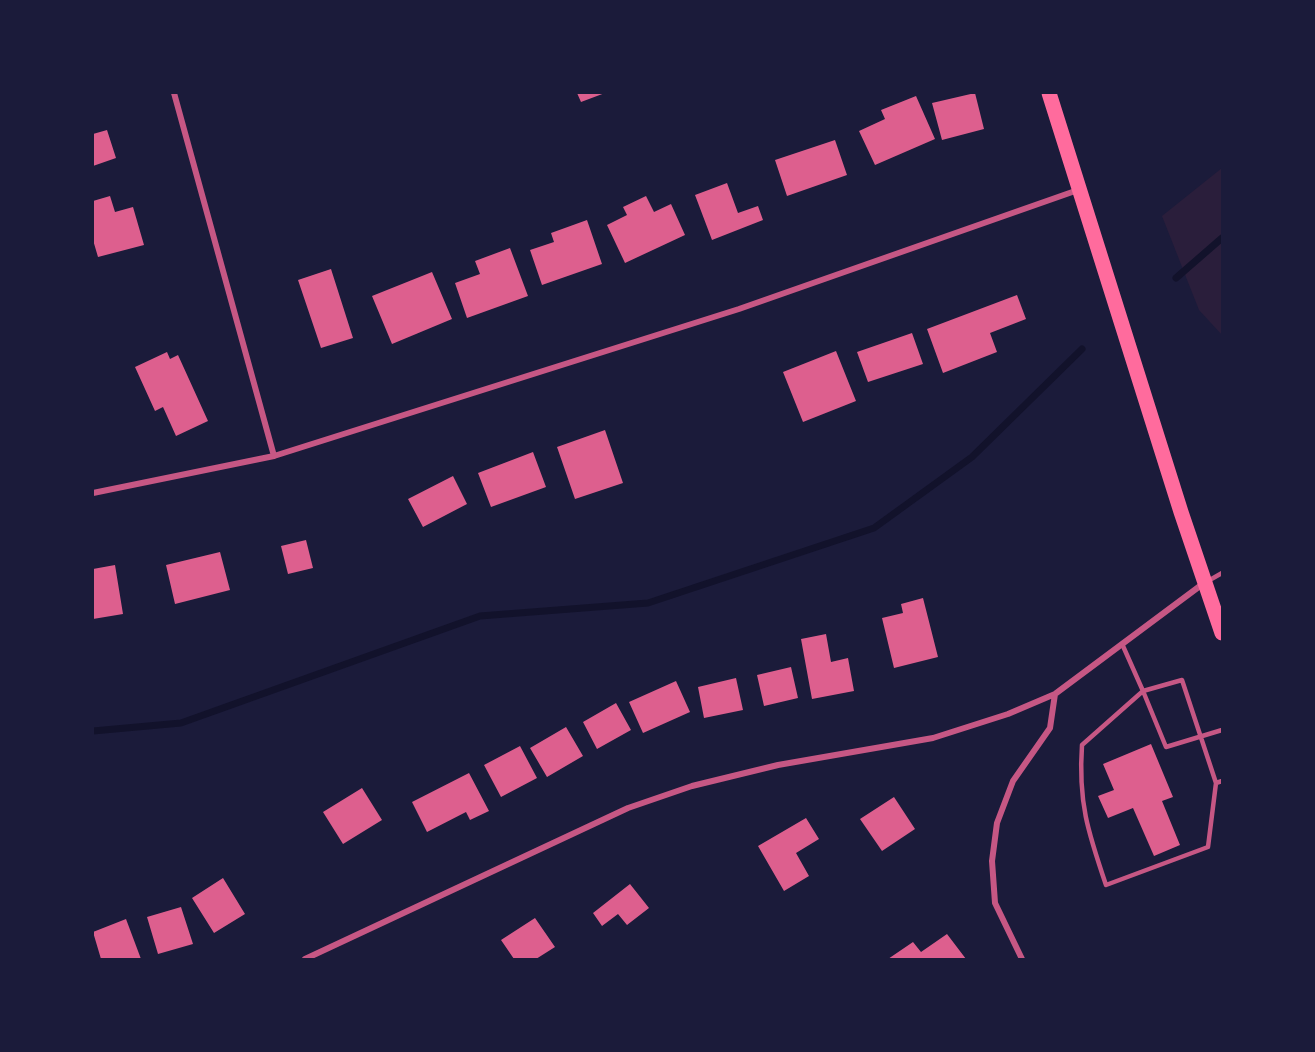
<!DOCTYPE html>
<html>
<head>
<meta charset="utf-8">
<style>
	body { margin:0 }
	#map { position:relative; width:1315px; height:1052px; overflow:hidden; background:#1b1b3a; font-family:Arial,sans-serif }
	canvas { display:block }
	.frame { position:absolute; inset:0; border:94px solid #1b1b3a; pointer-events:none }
</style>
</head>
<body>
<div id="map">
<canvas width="1315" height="1052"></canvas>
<div class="frame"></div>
</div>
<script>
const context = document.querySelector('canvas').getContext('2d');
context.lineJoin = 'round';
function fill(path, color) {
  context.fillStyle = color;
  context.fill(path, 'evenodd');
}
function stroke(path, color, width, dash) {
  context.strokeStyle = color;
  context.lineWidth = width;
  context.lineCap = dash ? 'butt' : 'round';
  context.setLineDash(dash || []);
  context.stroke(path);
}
fill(new Path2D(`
	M 1222,168 L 1222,335 L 1199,310 L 1162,216 Z`), '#2a1e3b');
stroke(new Path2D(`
	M 1176,278 L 1222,238
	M 93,731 L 181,723 L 480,616 L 648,603 L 874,528 L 972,457 L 1082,349`), '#12122b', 7);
fill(new Path2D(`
	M 577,93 L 605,93 L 581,102 Z
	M 975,93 L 984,129 L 942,140 L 932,103 Z
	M 916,96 L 935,139 L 875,165 L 859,131 L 885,119 L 881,110 Z
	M 107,130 L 116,158 L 93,166 L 93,134 Z
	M 835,140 L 847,175 L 787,196 L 775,160 Z
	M 727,183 L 738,213 L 758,206 L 763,220 L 712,240 L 695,195 Z
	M 110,196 L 115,212 L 133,207 L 144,245 L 98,257 L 93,240 L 93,201 Z
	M 646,196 L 654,212 L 671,204 L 685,235 L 625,263 L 607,225 L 627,215 L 623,207 Z
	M 587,220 L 602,264 L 542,285 L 530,250 L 554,242 L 551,233 Z
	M 510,248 L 528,296 L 467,318 L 455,283 L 480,274 L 475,261 Z
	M 331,269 L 353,338 L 321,348 L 298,280 Z
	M 432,272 L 452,319 L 392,344 L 372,296 Z
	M 1017,295 L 1026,319 L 990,333 L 997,352 L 943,373 L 927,329 Z
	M 912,333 L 923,364 L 868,382 L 857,352 Z
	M 836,351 L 856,401 L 803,422 L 783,372 Z
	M 167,352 L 170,359 L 178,355 L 208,421 L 176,436 L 163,407 L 155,411 L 135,367 Z
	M 605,430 L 623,483 L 575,499 L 557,447 Z
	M 533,452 L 546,487 L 491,507 L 478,473 Z
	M 453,476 L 467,504 L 423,527 L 408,499 Z
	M 306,540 L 313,568 L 288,574 L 281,546 Z
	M 220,552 L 230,590 L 175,604 L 166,565 Z
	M 115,565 L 123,614 L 93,619 L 93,569 Z
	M 923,598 L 938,657 L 894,668 L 882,618 L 903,613 L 901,604 Z
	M 826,634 L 831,662 L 848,658 L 854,691 L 812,699 L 801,639 Z
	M 791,667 L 798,698 L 764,706 L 757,675 Z
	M 736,678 L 743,710 L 704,718 L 698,687 Z
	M 676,681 L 690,712 L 643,733 L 629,702 Z
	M 616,703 L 631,730 L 597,749 L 583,722 Z
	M 566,727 L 583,756 L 547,777 L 530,748 Z
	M 1151,744 L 1173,797 L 1162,801 L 1180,845 L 1154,856 L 1133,808 L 1108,818 L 1098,796 L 1114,790 L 1103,764 Z
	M 520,746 L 537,778 L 501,797 L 484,765 Z
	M 469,773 L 489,811 L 470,820 L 466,812 L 427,832 L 412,802 Z
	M 362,788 L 382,820 L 343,844 L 323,812 Z
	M 894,797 L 915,829 L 882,851 L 860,819 Z
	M 806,818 L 819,839 L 796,853 L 809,876 L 784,891 L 758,846 Z
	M 223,878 L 245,914 L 214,933 L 192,898 Z
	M 630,884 L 649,908 L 627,925 L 618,914 L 602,926 L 593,913 Z
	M 181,907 L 193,944 L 158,954 L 147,917 Z
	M 535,918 L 555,947 L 536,959 L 514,959 L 501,940 Z
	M 126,919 L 141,959 L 101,959 L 93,932 Z
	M 947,934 L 966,959 L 888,959 L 913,942 L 921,952 Z`), '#dd5f8e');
stroke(new Path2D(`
	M 1208,581 L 1222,573
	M 1123,646 L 1143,691 L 1182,680 L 1216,783 L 1222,781
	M 1216,783 L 1208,847 L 1106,885 C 1088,832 1078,802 1082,745 L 1143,691 L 1166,747 L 1222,730`), '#c65784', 4.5);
stroke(new Path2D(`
	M 174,93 L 274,456
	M 93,493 L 274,456 L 739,309 L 1078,190
	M 305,959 L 628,808 L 692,786 L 778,765 L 933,738 L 1008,714 L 1055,694 L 1204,583
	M 1022,959 L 995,903 L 992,861 L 997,823 L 1013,781 L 1050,728 L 1055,694`), '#c65784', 6);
stroke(new Path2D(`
	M 1049,93 L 1181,512 L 1222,633`), '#ff6b9d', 15);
</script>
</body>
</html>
